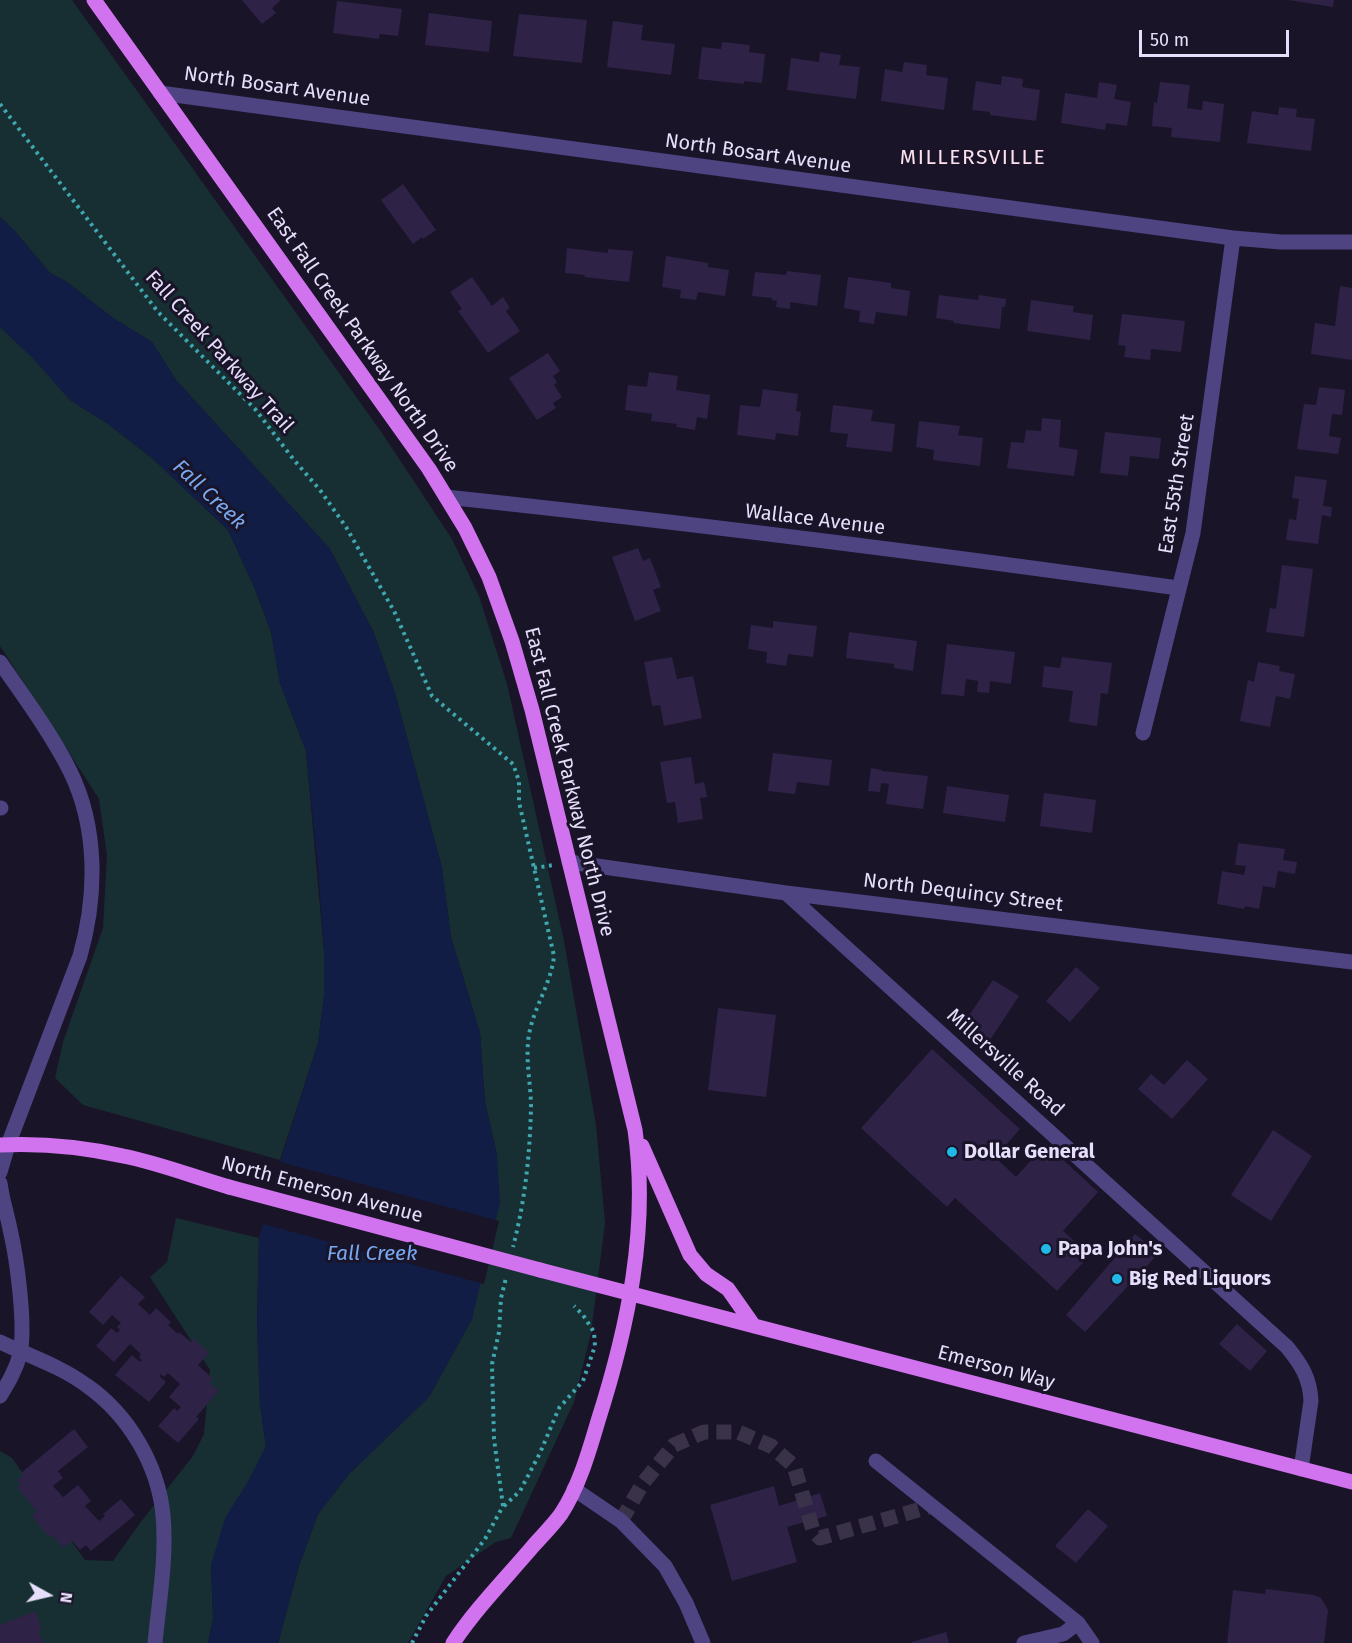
<!DOCTYPE html>
<html>
<head>
<meta charset="utf-8">
<style>
	body { margin:0 }
	#map { position:relative; width:1352px; height:1643px; overflow:hidden; background:#1a1428; font-family:"Fira Sans",sans-serif }
	canvas { display:block }
	.north { position:absolute; left:18px; top:1565px; width:60px; height:60px; -webkit-text-stroke:4px #1a1428; paint-order:stroke; rotate:98deg; font-size:16px; font-weight:700; line-height:24px; text-align:center; color:#e6defb }
	.north::after { content:''; display:block; margin:auto; width:21px; height:27px; background:#e6defb; clip-path:polygon(50% 0,100% 100%,50% 72%,0 100%) }
	.scale { position:absolute; left:1139px; top:30px; width:150px; height:27px; box-sizing:border-box; border:3px solid #e6defb; border-top:0; padding-left:8px; font-size:18px; line-height:21px; white-space:nowrap; color:#e6defb; -webkit-text-stroke:4px #1a1428; paint-order:stroke }
</style>
</head>
<body>
<div id="map">
<canvas width="1352" height="1643"></canvas>
<div class="north">N</div>
<div class="scale">50 m</div>
</div>
<script>
const context = document.querySelector('canvas').getContext('2d');
context.lineJoin = 'round';
function fill(path, color) {
  context.fillStyle = color;
  context.fill(path, 'evenodd');
}
function stroke(path, color, width, dash) {
  context.strokeStyle = color;
  context.lineWidth = width;
  context.lineCap = dash ? 'butt' : 'round';
  context.setLineDash(dash || []);
  context.stroke(path);
}
function write(font, color, halo, rows, align = 'center') {
  context.font = font + ' "Fira Sans",sans-serif';
  context.lineWidth = 6;
  context.setLineDash([]);
  context.textBaseline = 'middle';
  context.strokeStyle = halo;
  context.fillStyle = color;
  for (const [text, x, y, turn = 0] of rows) {
    context.save();
    context.translate(x, y);
    context.rotate((+turn || 0) * Math.PI / 180);
    context.textAlign = isNaN(turn) ? turn : align;
    if (halo) context.strokeText(text, 0, 0);
    context.fillText(text, 0, 0);
    context.restore();
  }
}
fill(new Path2D(`
	M 0,0 L 72,0 L 382,433 L 452,539 L 479,596 L 507,684 L 564,941 L 596,1125 L 605,1223 L 591,1333 L 574,1402 L 511,1538 L 496,1542 L 446,1576 L 408,1643 L 278,1643 L 299,1566 L 318,1514 L 349,1474 L 429,1397 L 472,1319 L 497,1155 L 485,1102 L 480,1033 L 451,937 L 442,868 L 395,693 L 374,633 L 330,549 L 176,380 L 152,342 L 113,318 L 67,282 L 50,273 L 14,230 L 0,217 Z
	M 0,327 L 32,357 L 70,400 L 108,424 L 152,458 L 228,530 L 255,589 L 271,632 L 280,683 L 306,751 L 324,952 L 324,996 L 318,1043 L 280,1160 L 83,1105 L 55,1078 L 63,1042 L 103,928 L 107,856 L 99,799 L 0,646 Z
	M 176,1218 L 259,1238 L 257,1321 L 260,1405 L 266,1446 L 211,1565 L 213,1620 L 208,1643 L 0,1643 L 0,1451 L 12,1458 L 85,1560 L 113,1561 L 140,1523 L 193,1456 L 204,1434 L 210,1370 L 150,1277 L 167,1262 Z`), '#172f32');
fill(new Path2D(`
	M 0,217 L 14,230 L 50,273 L 67,282 L 113,318 L 152,342 L 176,380 L 330,549 L 374,633 L 395,693 L 442,868 L 451,937 L 480,1033 L 485,1102 L 497,1155 L 500,1203 L 472,1319 L 429,1397 L 349,1474 L 318,1514 L 299,1566 L 278,1643 L 208,1643 L 213,1619 L 211,1565 L 225,1518 L 247,1483 L 266,1446 L 260,1405 L 257,1321 L 259,1238 L 283,1153 L 318,1043 L 324,996 L 324,952 L 318,869 L 306,751 L 280,683 L 271,632 L 255,589 L 228,530 L 152,458 L 108,424 L 70,400 L 32,357 L 0,327 Z`), '#111d44');
fill(new Path2D(`
	M 277,1161 L 499,1221 L 484,1284 L 260,1223 Z`), '#1a1428');
fill(new Path2D(`
	M 242,0 L 279,0 L 280,1 L 272,8 L 276,13 L 262,24 Z
	M 1288,0 L 1334,0 L 1333,7 Z
	M 337,1 L 402,9 L 398,36 L 380,34 L 379,39 L 333,33 Z
	M 429,13 L 492,21 L 489,52 L 425,45 Z
	M 519,14 L 587,20 L 582,63 L 513,56 Z
	M 613,21 L 643,25 L 641,40 L 675,44 L 671,75 L 607,67 Z
	M 722,42 L 750,45 L 749,52 L 765,54 L 762,83 L 744,81 L 744,84 L 698,79 L 702,47 L 721,49 Z
	M 820,52 L 841,55 L 839,65 L 860,67 L 856,99 L 787,90 L 791,58 L 819,62 Z
	M 904,62 L 927,65 L 926,75 L 948,78 L 944,110 L 881,101 L 885,69 L 902,72 Z
	M 1002,76 L 1023,79 L 1022,87 L 1040,90 L 1036,121 L 990,115 L 990,112 L 972,110 L 976,81 L 1001,85 Z
	M 1099,82 L 1117,85 L 1114,99 L 1131,102 L 1127,126 L 1106,123 L 1105,130 L 1061,123 L 1065,93 L 1097,98 Z
	M 1160,82 L 1190,85 L 1187,108 L 1202,110 L 1203,101 L 1224,104 L 1220,142 L 1171,137 L 1172,128 L 1152,126 L 1154,102 L 1157,103 Z
	M 1279,107 L 1297,109 L 1296,117 L 1315,119 L 1311,151 L 1247,143 L 1252,111 L 1278,115 Z
	M 403,184 L 436,230 L 423,239 L 422,237 L 413,244 L 381,200 Z
	M 567,248 L 608,253 L 608,249 L 633,251 L 629,282 L 584,277 L 585,275 L 565,273 Z
	M 666,256 L 708,263 L 708,267 L 729,270 L 725,296 L 698,292 L 696,300 L 680,298 L 681,290 L 662,287 Z
	M 787,271 L 821,275 L 817,306 L 790,302 L 790,309 L 776,307 L 777,301 L 772,300 L 772,298 L 752,296 L 755,272 L 786,275 Z
	M 472,277 L 492,306 L 503,297 L 510,308 L 506,311 L 520,331 L 488,353 L 458,311 L 462,309 L 450,292 Z
	M 848,277 L 891,283 L 891,288 L 910,291 L 907,316 L 876,312 L 874,324 L 859,322 L 860,311 L 844,308 Z
	M 1340,286 L 1352,288 L 1352,360 L 1311,354 L 1315,323 L 1335,326 Z
	M 939,295 L 978,300 L 979,295 L 1006,299 L 1005,307 L 1002,307 L 1000,329 L 954,323 L 954,321 L 936,318 Z
	M 1031,300 L 1074,306 L 1073,312 L 1093,315 L 1090,340 L 1027,331 Z
	M 1122,314 L 1185,321 L 1181,352 L 1151,349 L 1150,360 L 1124,357 L 1126,346 L 1118,345 Z
	M 548,353 L 560,371 L 553,376 L 557,382 L 554,385 L 562,397 L 553,403 L 556,408 L 537,420 L 509,378 Z
	M 649,372 L 678,376 L 676,390 L 710,395 L 707,419 L 697,417 L 695,430 L 676,427 L 677,424 L 651,421 L 652,414 L 625,410 L 628,385 L 647,387 Z
	M 1319,387 L 1345,390 L 1342,415 L 1332,414 L 1329,436 L 1341,438 L 1338,454 L 1297,449 L 1304,404 L 1316,405 Z
	M 763,389 L 798,394 L 796,411 L 801,412 L 798,436 L 776,433 L 775,440 L 737,435 L 740,405 L 760,407 Z
	M 833,405 L 873,410 L 871,421 L 895,424 L 892,452 L 846,447 L 848,434 L 830,432 Z
	M 1042,418 L 1061,420 L 1059,447 L 1078,450 L 1074,476 L 1007,468 L 1011,442 L 1024,443 L 1026,430 L 1041,431 Z
	M 919,421 L 960,426 L 958,435 L 983,438 L 980,466 L 933,460 L 934,450 L 916,447 Z
	M 1105,432 L 1161,438 L 1159,459 L 1130,456 L 1128,476 L 1100,473 Z
	M 1295,476 L 1327,480 L 1323,506 L 1332,507 L 1331,517 L 1322,515 L 1318,544 L 1286,540 L 1289,519 L 1296,520 L 1299,499 L 1292,498 Z
	M 638,548 L 643,561 L 650,558 L 661,587 L 653,590 L 661,611 L 635,621 L 612,557 Z
	M 1282,565 L 1313,569 L 1304,637 L 1266,632 L 1270,608 L 1276,609 Z
	M 773,621 L 817,626 L 813,657 L 788,654 L 786,666 L 766,663 L 767,652 L 748,649 L 751,625 L 773,628 Z
	M 849,632 L 917,641 L 913,671 L 894,668 L 894,664 L 846,658 Z
	M 947,644 L 1015,652 L 1011,684 L 990,681 L 989,693 L 977,692 L 978,681 L 966,679 L 964,696 L 941,694 Z
	M 672,657 L 677,679 L 693,676 L 702,718 L 664,726 L 660,705 L 652,706 L 644,662 Z
	M 1062,657 L 1112,663 L 1108,694 L 1101,693 L 1097,726 L 1069,722 L 1073,691 L 1042,687 L 1044,666 L 1060,668 Z
	M 1258,662 L 1280,666 L 1279,671 L 1295,674 L 1290,699 L 1276,696 L 1270,727 L 1240,721 L 1248,680 L 1254,682 Z
	M 773,753 L 832,760 L 829,786 L 797,782 L 795,794 L 768,791 Z
	M 691,757 L 695,784 L 704,782 L 707,797 L 700,798 L 703,819 L 678,823 L 675,802 L 667,803 L 660,762 Z
	M 871,768 L 882,770 L 882,771 L 928,776 L 923,809 L 886,804 L 889,784 L 881,783 L 880,792 L 868,791 Z
	M 947,786 L 1009,795 L 1005,822 L 943,813 Z
	M 1044,793 L 1096,800 L 1092,833 L 1040,826 Z
	M 1238,843 L 1285,849 L 1283,860 L 1297,862 L 1295,874 L 1278,871 L 1275,888 L 1263,886 L 1259,909 L 1245,906 L 1244,909 L 1217,904 L 1222,871 L 1244,875 L 1246,866 L 1235,865 Z
	M 1076,967 L 1100,988 L 1070,1022 L 1046,1001 Z
	M 993,980 L 1019,996 L 990,1040 L 964,1023 Z
	M 718,1008 L 776,1015 L 766,1097 L 708,1090 Z
	M 932,1049 L 1020,1129 L 995,1157 L 1016,1177 L 1046,1144 L 1098,1192 L 1063,1231 L 1090,1255 L 1057,1291 L 955,1198 L 947,1207 L 861,1128 Z
	M 1187,1060 L 1208,1079 L 1172,1119 L 1138,1089 L 1151,1074 L 1164,1085 Z
	M 1273,1130 L 1312,1156 L 1271,1221 L 1231,1195 Z
	M 1135,1234 L 1159,1253 L 1085,1332 L 1066,1315 Z
	M 121,1276 L 145,1297 L 138,1304 L 150,1315 L 156,1308 L 171,1322 L 168,1325 L 178,1334 L 179,1332 L 191,1342 L 194,1339 L 209,1353 L 198,1365 L 213,1379 L 209,1383 L 219,1391 L 196,1417 L 199,1419 L 178,1443 L 158,1426 L 174,1408 L 177,1411 L 181,1407 L 169,1397 L 180,1384 L 168,1373 L 164,1377 L 161,1374 L 159,1376 L 166,1382 L 149,1402 L 115,1375 L 132,1355 L 140,1362 L 142,1360 L 139,1357 L 141,1354 L 130,1344 L 114,1362 L 96,1346 L 111,1328 L 117,1333 L 120,1330 L 117,1327 L 121,1323 L 112,1315 L 103,1325 L 89,1312 Z
	M 1237,1324 L 1267,1351 L 1250,1371 L 1219,1344 Z
	M 74,1429 L 88,1447 L 58,1471 L 63,1478 L 53,1486 L 63,1497 L 78,1485 L 91,1501 L 85,1506 L 99,1521 L 105,1516 L 103,1514 L 121,1499 L 135,1515 L 91,1551 L 86,1545 L 80,1550 L 72,1541 L 63,1548 L 52,1535 L 49,1537 L 32,1516 L 37,1512 L 17,1487 L 21,1484 L 17,1480 L 23,1476 L 21,1473 Z
	M 774,1486 L 779,1506 L 820,1493 L 827,1516 L 787,1527 L 797,1562 L 732,1581 L 710,1505 Z
	M 1088,1509 L 1108,1526 L 1076,1563 L 1055,1546 Z
	M 1266,1589 L 1314,1595 L 1321,1598 L 1328,1610 L 1324,1643 L 1227,1643 L 1233,1590 L 1265,1594 Z
	M 35,1611 L 42,1629 L 38,1631 L 43,1643 L 0,1643 L 0,1625 Z
	M 946,1632 L 949,1643 L 912,1643 L 912,1642 Z`), '#2e2247');
stroke(new Path2D(`
	M 621,1521 L 643,1483 L 674,1445 L 704,1432 L 738,1432 L 771,1446 L 794,1466 L 813,1530 L 820,1538 L 932,1506`), '#393248', 15, [15, 8]);
stroke(new Path2D(`
	M 0,104 L 158,312 L 255,409 L 294,460 L 320,490 L 346,527 L 394,611 L 432,696 L 513,764 L 519,781 L 519,802 L 554,956 C 551,986 530,1012 528,1043 C 526,1064 531,1086 531,1107 C 530,1154 525,1201 513,1247
	M 534,868 L 554,865
	M 504,1506 L 520,1491 L 540,1453 L 559,1408 L 583,1381 L 595,1346 L 594,1332 L 583,1315 L 574,1306
	M 412,1643 L 426,1616 L 485,1539 L 503,1506 L 494,1439 L 492,1364 L 499,1332 L 501,1298 L 506,1278`), '#3fa7af', 4, [3, 4.5]);
stroke(new Path2D(`
	M 160,93 L 1233,238 L 1281,242 L 1352,242
	M 446,497 C 691,523 935,554 1178,588
	M 0,662 C 24,697 51,733 70,771 C 98,828 97,896 80,956 L 8,1145 L 0,1172
	M 1143,733 L 1193,533 L 1233,238
	M 0,808 L 1,808
	M 569,862 L 786,893 L 1352,962
	M 786,893 L 1287,1347 C 1301,1364 1310,1378 1311,1401 L 1301,1469
	M 0,1183 C 2,1199 7,1214 10,1229 C 17,1259 26,1325 20,1354 C 16,1370 8,1383 0,1396
	M 0,1342 C 29,1356 60,1366 86,1385 C 128,1414 158,1464 163,1515 C 167,1557 159,1601 155,1643
	M 876,1461 L 1078,1623 L 1092,1643
	M 574,1489 L 621,1521 L 665,1566 L 686,1603 L 703,1643
	M 1024,1643 L 1063,1634 L 1078,1623`), '#4e4482', 15);
stroke(new Path2D(`
	M 94,0 L 429,469 L 465,528 L 489,577 L 512,641 L 532,710 L 635,1130 C 649,1228 628,1327 598,1421 C 589,1451 579,1487 561,1514 C 553,1525 543,1535 534,1545 C 507,1577 476,1608 453,1643
	M 0,1145 C 41,1143 83,1147 123,1156 C 159,1163 194,1177 229,1187
	M 642,1146 L 690,1255 L 706,1274 L 728,1289 L 754,1326
	M 540,1270 L 1352,1482`), '#d172ef', 15);
stroke(new Path2D(`
	M 229,1187 L 540,1270`), '#d172ef', 15);
for (const [x, y, r, color] of [
	[952,1152,6,"#20b8e6"],
	[1046,1249,6,"#20b8e6"],
	[1117,1279,6,"#20b8e6"]
]) {
  const dot = new Path2D();
  dot.arc(x, y, r, 0, 2 * Math.PI);
  context.fillStyle = color;
  context.fill(dot);
  stroke(dot, '#1a1428', 2);
}
write('20px', '#e6defb', '#1a1428', [
	["North Bosart Avenue",277,87,8],
	["North Bosart Avenue",758,154,8],
	["East Fall Creek Parkway North Drive",362,340,55],
	["Fall Creek Parkway Trail",219,352,48],
	["East 55th Street",1177,484,-81],
	["Wallace Avenue",815,520,7],
	["East Fall Creek Parkway North Drive",569,782,76],
	["North Dequincy Street",963,893,7],
	["Millersville Road",1005,1063,42],
	["North Emerson Avenue",322,1190,15],
	["Emerson Way",996,1368,15]
]);
write('bold 20px', '#e6defb', '#1a1428', [
	["Dollar General",964,1152],
	["Papa John's",1058,1249],
	["Big Red Liquors",1129,1279]
], 'left');
context.letterSpacing = '1.5px';
write('21px', '#fce0ee', '#1a1428', [
	["MILLERSVILLE",973,158]
]);
context.letterSpacing = '0px';
write('italic 21px', '#78a9f0', '#1a1428', [
	["Fall Creek",209,495,43],
	["Fall Creek",372,1254]
]);
</script>
</body>
</html>
